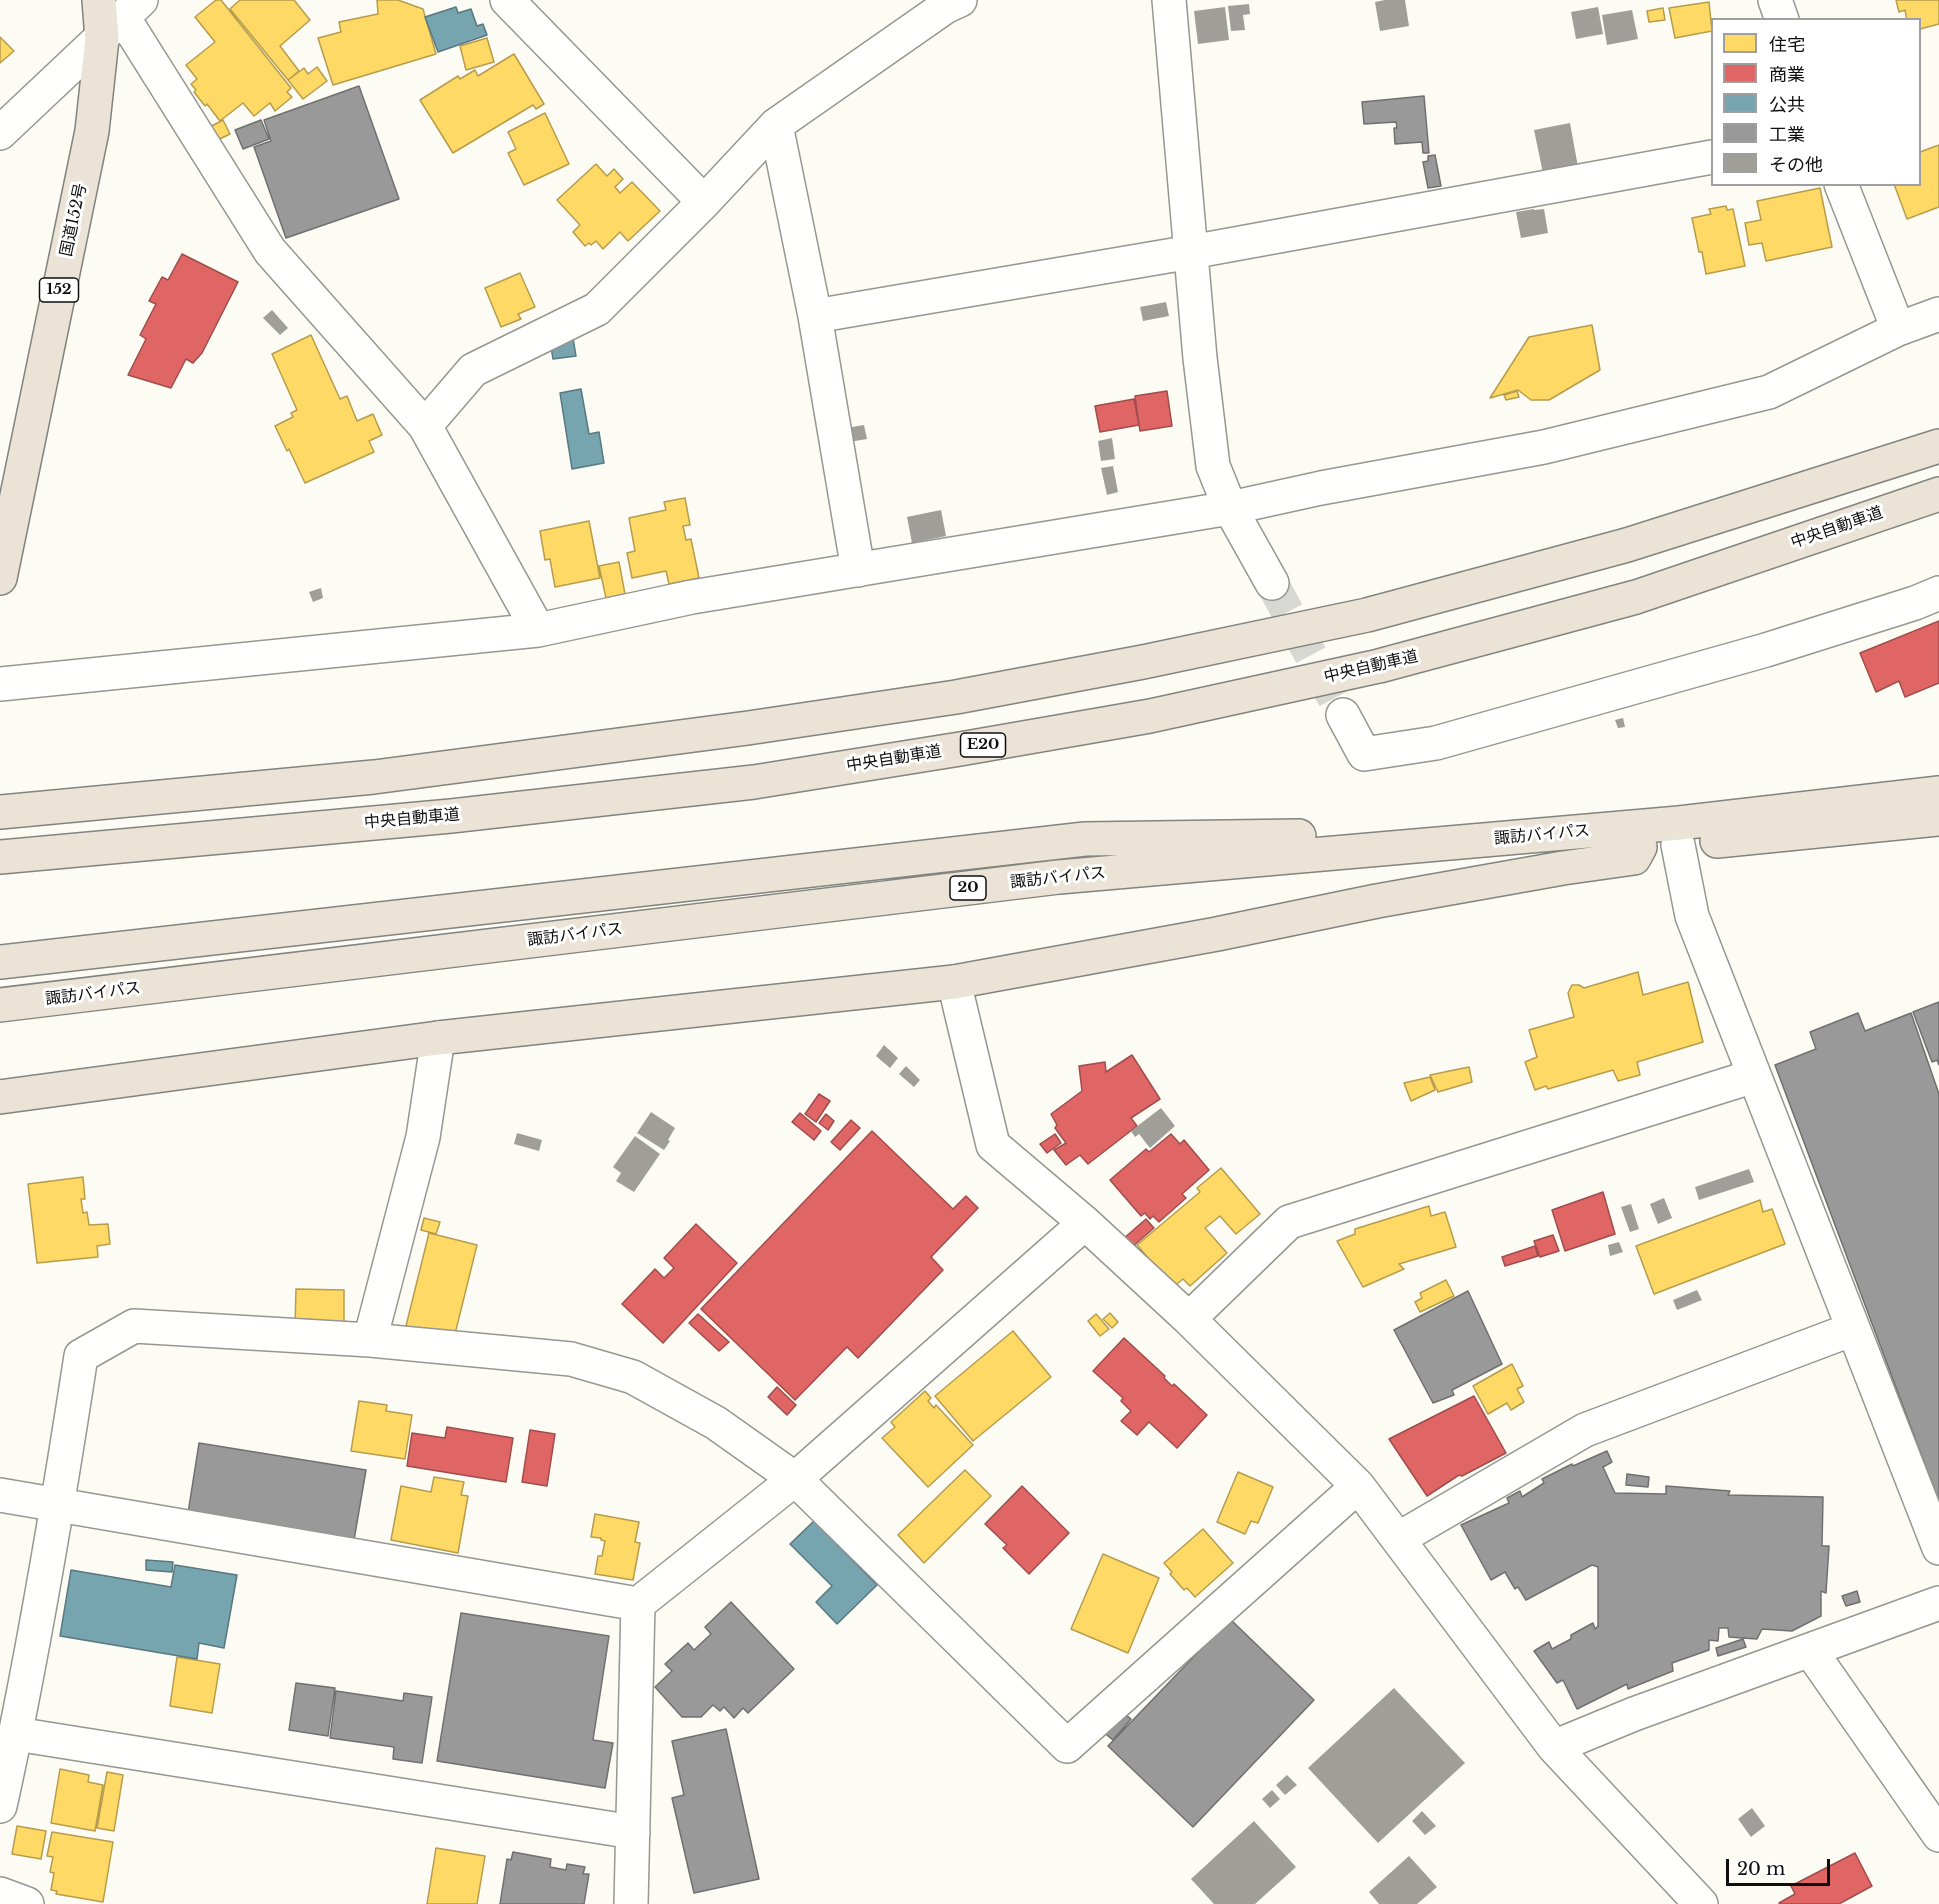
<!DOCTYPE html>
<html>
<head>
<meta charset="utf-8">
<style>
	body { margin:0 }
	#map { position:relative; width:1939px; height:1904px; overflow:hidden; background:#fcfcf4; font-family:"Libre Baskerville","Noto Sans JP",serif }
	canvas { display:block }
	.legend { position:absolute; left:1711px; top:18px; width:210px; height:168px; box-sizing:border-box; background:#fff; border:2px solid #9f9f9f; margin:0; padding:8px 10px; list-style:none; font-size:18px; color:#0f0f0f }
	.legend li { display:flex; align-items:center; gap:12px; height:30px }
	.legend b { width:30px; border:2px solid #9f9f9f }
	.scale { position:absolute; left:1726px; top:1859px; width:104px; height:27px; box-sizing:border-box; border:3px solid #0f0f0f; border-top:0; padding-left:8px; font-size:18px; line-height:21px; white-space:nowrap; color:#0f0f0f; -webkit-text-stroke:4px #fff; paint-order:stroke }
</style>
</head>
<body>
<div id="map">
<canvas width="1939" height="1904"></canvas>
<ul class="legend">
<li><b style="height:16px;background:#ffd966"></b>住宅</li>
<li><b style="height:16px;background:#e06666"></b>商業</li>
<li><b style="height:16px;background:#76a5af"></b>公共</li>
<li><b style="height:16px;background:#999"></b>工業</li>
<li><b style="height:16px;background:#9f9e99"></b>その他</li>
</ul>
<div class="scale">20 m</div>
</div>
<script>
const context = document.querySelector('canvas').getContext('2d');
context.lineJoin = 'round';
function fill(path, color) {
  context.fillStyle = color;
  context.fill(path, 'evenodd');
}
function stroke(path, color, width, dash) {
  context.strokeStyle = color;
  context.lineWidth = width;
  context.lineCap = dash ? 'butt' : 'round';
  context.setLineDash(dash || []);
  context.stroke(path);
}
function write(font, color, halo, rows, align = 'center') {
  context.font = font + ' "Libre Baskerville","Noto Sans JP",serif';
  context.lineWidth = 6;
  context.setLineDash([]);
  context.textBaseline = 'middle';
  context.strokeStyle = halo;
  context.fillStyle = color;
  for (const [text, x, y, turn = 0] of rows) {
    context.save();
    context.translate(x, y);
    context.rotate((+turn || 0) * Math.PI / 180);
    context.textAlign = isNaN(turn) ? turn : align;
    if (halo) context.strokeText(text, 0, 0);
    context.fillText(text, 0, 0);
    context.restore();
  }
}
const homes = new Path2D(`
	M 216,0 L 221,0 L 291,88 L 287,92 L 292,97 L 275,111 L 270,103 L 254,116 L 243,103 L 220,121 L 207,104 L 205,106 L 194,92 L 196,90 L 191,84 L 197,79 L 186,65 L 215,42 L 195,17 Z
	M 240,0 L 294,0 L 310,20 L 280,46 L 299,71 L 288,80 L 230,9 Z
	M 377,0 L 398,0 L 423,9 L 436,54 L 333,85 L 318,38 L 341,32 L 339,22 L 378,14 Z
	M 1896,0 L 1939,0 L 1939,24 L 1920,29 L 1920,20 L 1907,20 L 1905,10 L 1899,12 Z
	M 1709,2 L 1712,31 L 1675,38 L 1669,8 Z
	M 1663,8 L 1665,20 L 1649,22 L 1647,11 Z
	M 0,37 L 14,51 L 0,63 Z
	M 487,38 L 494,62 L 466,70 L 460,46 Z
	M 514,54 L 544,104 L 536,109 L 533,105 L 453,153 L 420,100 L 458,76 L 460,79 L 475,70 L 478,76 Z
	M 317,67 L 327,81 L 303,99 L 288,80 L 304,68 L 308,74 Z
	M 545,113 L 569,164 L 524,185 L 508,153 L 516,149 L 508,132 Z
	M 223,120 L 230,134 L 209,144 L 202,131 Z
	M 1939,145 L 1939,207 L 1907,219 L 1894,184 L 1920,184 L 1920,152 Z
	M 596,164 L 607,176 L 614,169 L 623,179 L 615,187 L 620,193 L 632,182 L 660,211 L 628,241 L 620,232 L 603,249 L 596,241 L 591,245 L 589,243 L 585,246 L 573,232 L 580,225 L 557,200 Z
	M 1820,188 L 1832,247 L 1766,261 L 1762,243 L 1749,245 L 1745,223 L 1761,220 L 1757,201 Z
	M 1726,206 L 1727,210 L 1733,209 L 1745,266 L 1706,274 L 1702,252 L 1699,252 L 1692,218 L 1711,214 L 1709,209 Z
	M 520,273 L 535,307 L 518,314 L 521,319 L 501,327 L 485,288 Z
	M 1592,325 L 1600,370 L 1549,400 L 1531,400 L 1518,390 L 1490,398 L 1529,337 Z
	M 311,335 L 340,399 L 347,396 L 357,421 L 373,414 L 382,435 L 369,441 L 374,452 L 305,483 L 289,449 L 287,451 L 275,426 L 293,417 L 291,413 L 297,410 L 272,354 Z
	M 1517,391 L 1519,397 L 1506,400 L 1504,395 Z
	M 685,498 L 690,525 L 683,526 L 686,540 L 691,539 L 699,578 L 669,584 L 666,571 L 632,578 L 627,553 L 635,551 L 629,518 L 666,510 L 664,502 Z
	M 589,521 L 600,578 L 555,587 L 550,559 L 545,560 L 540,531 Z
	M 619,562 L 625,594 L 606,598 L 599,566 Z
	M 1638,972 L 1643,995 L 1688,982 L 1703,1042 L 1637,1062 L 1640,1075 L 1618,1081 L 1613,1070 L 1548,1089 L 1546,1086 L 1535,1090 L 1525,1062 L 1537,1057 L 1529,1030 L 1574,1017 L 1568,993 L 1572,985 L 1579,985 L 1584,988 Z
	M 1469,1067 L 1472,1082 L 1438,1092 L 1430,1075 Z
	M 1430,1077 L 1435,1090 L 1411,1101 L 1404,1083 Z
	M 1221,1168 L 1260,1214 L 1236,1234 L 1220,1216 L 1205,1228 L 1227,1253 L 1190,1286 L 1183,1279 L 1173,1287 L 1137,1245 L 1200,1192 L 1197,1188 Z
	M 83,1177 L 85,1199 L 81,1199 L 83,1213 L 87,1212 L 89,1225 L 108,1224 L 110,1244 L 97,1246 L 98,1257 L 37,1263 L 28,1184 Z
	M 1760,1200 L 1763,1212 L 1772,1209 L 1785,1244 L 1654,1294 L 1636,1246 Z
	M 1429,1206 L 1431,1216 L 1445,1212 L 1456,1247 L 1399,1264 L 1404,1269 L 1363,1287 L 1337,1241 L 1355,1234 L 1355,1229 Z
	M 424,1218 L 440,1222 L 436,1234 L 421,1230 Z
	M 429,1233 L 477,1245 L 454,1338 L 406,1326 Z
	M 1446,1280 L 1454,1296 L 1420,1312 L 1415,1302 L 1422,1298 L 1420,1293 Z
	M 296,1289 L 344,1290 L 344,1328 L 295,1328 Z
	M 1110,1313 L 1118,1322 L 1112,1328 L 1103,1319 Z
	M 1096,1314 L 1109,1329 L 1100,1336 L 1088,1321 Z
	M 1013,1331 L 1051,1377 L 973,1441 L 935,1396 Z
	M 1512,1364 L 1523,1386 L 1517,1389 L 1524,1402 L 1511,1410 L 1507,1403 L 1488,1414 L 1473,1386 Z
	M 925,1391 L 931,1398 L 928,1401 L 934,1408 L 936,1405 L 973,1445 L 928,1487 L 882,1438 L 895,1427 L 891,1422 Z
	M 359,1401 L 387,1405 L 386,1411 L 412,1415 L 405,1459 L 351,1451 Z
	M 965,1470 L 991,1496 L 924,1563 L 898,1535 Z
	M 1238,1472 L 1273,1487 L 1258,1523 L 1251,1521 L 1245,1534 L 1217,1522 Z
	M 434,1477 L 464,1482 L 461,1495 L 468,1496 L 458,1553 L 391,1540 L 401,1486 L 431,1492 Z
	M 595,1514 L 639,1522 L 635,1542 L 640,1543 L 633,1580 L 595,1574 L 598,1556 L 602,1556 L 605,1541 L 601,1540 L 601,1538 L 591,1537 Z
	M 1203,1529 L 1233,1563 L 1195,1597 L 1187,1588 L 1184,1590 L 1170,1574 L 1172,1572 L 1164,1563 Z
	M 1103,1554 L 1159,1578 L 1128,1653 L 1071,1629 Z
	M 177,1657 L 220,1664 L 212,1713 L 170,1706 Z
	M 60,1769 L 89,1775 L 88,1782 L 103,1785 L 95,1831 L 51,1823 Z
	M 107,1772 L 123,1775 L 114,1831 L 97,1828 Z
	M 17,1826 L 46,1831 L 41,1859 L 12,1854 Z
	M 52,1832 L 113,1842 L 103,1902 L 56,1894 L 57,1891 L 51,1890 L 54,1873 L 50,1872 L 53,1857 L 47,1856 Z
	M 436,1848 L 485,1856 L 477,1904 L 427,1904 Z`);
fill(homes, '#ffd966');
stroke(homes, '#b79c4c', 1.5);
const shops = new Path2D(`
	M 182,254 L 238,282 L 202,353 L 193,363 L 186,359 L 171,388 L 128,375 L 146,339 L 140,335 L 156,304 L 149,301 L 162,277 L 168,280 Z
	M 1167,391 L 1172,426 L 1140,431 L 1135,396 Z
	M 1134,399 L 1139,425 L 1100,432 L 1095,406 Z
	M 1939,621 L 1939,683 L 1905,697 L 1899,681 L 1876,692 L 1860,653 Z
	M 1132,1055 L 1160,1099 L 1131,1118 L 1137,1126 L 1088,1164 L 1080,1155 L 1066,1165 L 1054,1150 L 1066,1143 L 1055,1128 L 1057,1125 L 1051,1114 L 1082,1091 L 1079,1066 L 1105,1062 L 1106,1072 Z
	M 819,1094 L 830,1101 L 816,1122 L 805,1114 Z
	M 800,1113 L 821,1131 L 814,1140 L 792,1122 Z
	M 826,1114 L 834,1121 L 828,1130 L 819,1123 Z
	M 851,1120 L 860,1128 L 840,1150 L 831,1142 Z
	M 872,1131 L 953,1209 L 966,1196 L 978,1208 L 931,1257 L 943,1270 L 858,1358 L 847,1347 L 795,1400 L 701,1309 Z
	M 1055,1134 L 1061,1143 L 1047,1153 L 1040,1144 Z
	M 1171,1134 L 1180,1144 L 1184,1140 L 1209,1170 L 1182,1194 L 1186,1198 L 1159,1222 L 1153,1216 L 1150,1219 L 1145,1213 L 1141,1216 L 1110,1180 L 1146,1149 L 1149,1152 Z
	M 1603,1192 L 1615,1234 L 1565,1251 L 1552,1210 Z
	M 1146,1219 L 1154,1228 L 1131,1248 L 1123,1239 Z
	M 696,1224 L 737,1263 L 663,1343 L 622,1304 L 655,1269 L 664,1278 L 674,1268 L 664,1258 Z
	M 1553,1235 L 1559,1251 L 1540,1257 L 1534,1241 Z
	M 1535,1246 L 1538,1256 L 1505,1266 L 1502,1257 Z
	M 698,1314 L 729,1342 L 719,1351 L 689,1323 Z
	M 1124,1338 L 1165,1376 L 1164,1378 L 1172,1386 L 1174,1384 L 1207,1415 L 1177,1448 L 1149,1422 L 1137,1435 L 1121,1421 L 1131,1411 L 1121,1401 L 1123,1398 L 1093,1371 Z
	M 777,1387 L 796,1405 L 787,1415 L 768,1397 Z
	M 1474,1396 L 1506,1453 L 1462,1476 L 1459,1475 L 1427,1496 L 1389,1439 Z
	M 447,1427 L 513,1438 L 506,1482 L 407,1466 L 412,1433 L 445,1438 Z
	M 530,1430 L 555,1434 L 547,1486 L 522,1482 Z
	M 1022,1486 L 1069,1533 L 1029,1574 L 1003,1548 L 1007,1545 L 985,1524 Z
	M 1855,1853 L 1872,1886 L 1839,1904 L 1780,1904 L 1779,1903 L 1795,1894 L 1791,1886 Z`);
fill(shops, '#e06666');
stroke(shops, '#a14c4c', 1.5);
const public = new Path2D(`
	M 456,7 L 458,13 L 471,9 L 477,26 L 483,24 L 487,35 L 438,52 L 425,17 Z
	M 572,332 L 576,356 L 553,359 L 549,335 Z
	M 581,389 L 589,434 L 599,432 L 604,463 L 572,469 L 560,393 Z
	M 814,1521 L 877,1585 L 837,1624 L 816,1602 L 832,1586 L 790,1544 Z
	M 146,1560 L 173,1562 L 172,1572 L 146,1570 Z
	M 175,1565 L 237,1575 L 224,1648 L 199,1643 L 197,1659 L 60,1636 L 71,1570 L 171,1587 Z`);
fill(public, '#76a5af');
stroke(public, '#57787f', 1.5);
const industry = new Path2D(`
	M 359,86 L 399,199 L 286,238 L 254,147 L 271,141 L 264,120 Z
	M 1424,96 L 1429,153 L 1423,153 L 1422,142 L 1395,144 L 1394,128 L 1397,128 L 1396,122 L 1364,124 L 1362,102 Z
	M 261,120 L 269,139 L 243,149 L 235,130 Z
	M 1435,155 L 1441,186 L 1428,188 L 1423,162 L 1428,161 L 1428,156 Z
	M 1939,1002 L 1939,1065 L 1937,1060 L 1932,1062 L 1913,1012 Z
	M 1858,1013 L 1865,1031 L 1911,1013 L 1939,1094 L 1939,1502 L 1775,1065 L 1816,1049 L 1810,1032 Z
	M 1468,1291 L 1502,1364 L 1452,1390 L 1454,1395 L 1433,1403 L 1394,1330 Z
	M 199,1443 L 366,1470 L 354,1540 L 188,1513 Z
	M 1607,1451 L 1612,1462 L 1603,1467 L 1615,1493 L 1666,1494 L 1666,1486 L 1730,1491 L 1728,1495 L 1823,1497 L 1822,1546 L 1829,1546 L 1826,1593 L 1821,1591 L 1821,1616 L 1792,1631 L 1762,1629 L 1757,1639 L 1729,1637 L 1728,1628 L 1719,1628 L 1718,1641 L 1709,1640 L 1709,1650 L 1672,1663 L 1673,1671 L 1628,1689 L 1627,1684 L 1577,1709 L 1563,1680 L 1557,1683 L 1534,1651 L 1549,1642 L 1552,1649 L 1571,1639 L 1571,1635 L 1593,1623 L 1595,1629 L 1598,1626 L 1598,1567 L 1592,1565 L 1526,1600 L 1518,1587 L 1515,1589 L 1505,1572 L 1491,1580 L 1461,1525 L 1509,1503 L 1507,1498 L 1520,1491 L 1522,1497 L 1544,1483 L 1542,1479 L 1572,1464 L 1573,1466 Z
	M 1627,1474 L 1649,1477 L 1648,1487 L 1626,1485 Z
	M 1857,1591 L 1860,1602 L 1846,1606 L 1842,1596 Z
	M 731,1602 L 794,1669 L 748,1713 L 743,1708 L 734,1718 L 724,1707 L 720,1711 L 713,1705 L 701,1717 L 682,1717 L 655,1687 L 672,1671 L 665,1664 L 688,1643 L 694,1650 L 711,1634 L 705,1627 Z
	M 461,1613 L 609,1636 L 593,1740 L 613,1743 L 605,1788 L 437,1761 Z
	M 1230,1619 L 1314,1700 L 1193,1827 L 1108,1746 Z
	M 1743,1639 L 1746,1647 L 1718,1656 L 1716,1648 Z
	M 296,1683 L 335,1688 L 328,1736 L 289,1730 Z
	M 336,1691 L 403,1701 L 404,1693 L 432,1697 L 422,1763 L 393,1759 L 394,1747 L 330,1738 Z
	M 1120,1710 L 1131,1719 L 1113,1740 L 1102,1731 Z
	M 726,1729 L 759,1879 L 694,1893 L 672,1798 L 684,1795 L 672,1741 Z
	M 513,1852 L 551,1859 L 550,1867 L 566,1870 L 567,1864 L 585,1867 L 583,1874 L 589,1874 L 584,1904 L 500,1904 L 507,1859 L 511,1860 Z`);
fill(industry, '#999');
stroke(industry, '#707070', 1.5);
fill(new Path2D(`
	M 1385,0 L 1405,0 L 1409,26 L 1380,31 L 1375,2 Z
	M 1249,4 L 1250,14 L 1243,15 L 1245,30 L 1231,31 L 1228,6 Z
	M 1225,7 L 1229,40 L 1198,44 L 1194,11 Z
	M 1598,7 L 1603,34 L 1576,39 L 1571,12 Z
	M 1632,10 L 1638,39 L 1607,45 L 1602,15 Z
	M 1570,123 L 1578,167 L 1543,173 L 1534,130 Z
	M 1534,209 L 1534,210 L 1544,209 L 1548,233 L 1521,238 L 1516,212 Z
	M 1166,302 L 1169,316 L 1143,321 L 1140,307 Z
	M 272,310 L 288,328 L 280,335 L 263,318 Z
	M 864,425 L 867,439 L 849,442 L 846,428 Z
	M 1112,438 L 1115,459 L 1101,461 L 1098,441 Z
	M 1113,466 L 1118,492 L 1107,495 L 1101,468 Z
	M 941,510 L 946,536 L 912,543 L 907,517 Z
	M 321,588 L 323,598 L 313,602 L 309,592 Z
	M 1623,718 L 1625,727 L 1618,728 L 1615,720 Z
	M 884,1045 L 898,1058 L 890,1068 L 876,1056 Z
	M 906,1066 L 920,1080 L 914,1087 L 899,1074 Z
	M 1161,1108 L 1175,1126 L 1150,1148 L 1139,1134 L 1135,1137 L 1131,1131 Z
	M 651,1112 L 675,1128 L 668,1140 L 670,1141 L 664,1150 L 637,1133 Z
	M 517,1133 L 542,1140 L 539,1151 L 514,1144 Z
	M 635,1136 L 660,1154 L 634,1192 L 616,1181 L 621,1173 L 613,1167 Z
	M 1749,1169 L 1754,1182 L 1699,1200 L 1695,1187 Z
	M 1664,1198 L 1672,1218 L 1658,1224 L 1650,1204 Z
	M 1631,1204 L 1639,1229 L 1630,1232 L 1621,1207 Z
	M 1619,1242 L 1623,1252 L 1610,1256 L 1608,1245 Z
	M 1697,1290 L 1702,1300 L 1677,1310 L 1673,1300 Z
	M 1394,1688 L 1465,1763 L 1378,1843 L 1308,1768 Z
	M 1287,1775 L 1297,1785 L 1285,1795 L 1276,1785 Z
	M 1272,1790 L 1280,1799 L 1270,1808 L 1262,1799 Z
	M 1752,1808 L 1765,1826 L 1751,1837 L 1738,1819 Z
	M 1422,1811 L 1436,1826 L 1425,1835 L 1412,1821 Z
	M 1254,1821 L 1296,1867 L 1255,1904 L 1214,1904 L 1191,1879 Z
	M 1409,1856 L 1437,1887 L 1417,1904 L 1379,1904 L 1369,1892 Z`), '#9f9e99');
stroke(new Path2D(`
	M 1272,583 L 1343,715`), '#d8d8d2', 33, [33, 16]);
const minor = new Path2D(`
	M 507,0 L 704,202
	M 1169,0 L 1200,358 L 1213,466 L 1230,508 L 1272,583
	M 1775,0 L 1782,20
	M 123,17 L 270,251 L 425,426 L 538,630
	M 776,125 L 815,316 L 858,570
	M 0,133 L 141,0
	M 1841,184 L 1898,329
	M 815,316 L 1191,252 L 1712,157
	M 425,426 L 473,370 L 597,309 L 704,202 L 776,125 L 945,7 L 960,0
	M 0,684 L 538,630 L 692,597 L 1230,508 L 1321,488 L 1544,447 L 1769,392 L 1898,329 L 1939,314
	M 1343,715 L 1364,754 L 1436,743 L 1766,650 L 1915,603 L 1939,593
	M 1678,845 L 1692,916 L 1939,1548
	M 954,982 L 993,1145 L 1085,1223 L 1189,1319 L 1358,1486 L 1554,1747 L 1701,1904
	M 1189,1319 L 1289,1222 L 1754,1076
	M 370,1340 L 423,1137 L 438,1038
	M 0,1495 L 638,1604 L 795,1479 L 1085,1223
	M 1398,1539 L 1585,1430 L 1853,1329
	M 1810,1650 L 1939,1835
	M 16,1734 L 633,1832
	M 1554,1747 L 1634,1714 L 1939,1603
	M 0,1806 C 33,1657 58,1506 81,1356 L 134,1326 L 370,1340 L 571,1359 L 633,1377 L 716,1423 L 795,1479 L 1067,1746 L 1358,1486
	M 0,1894 L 27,1904
	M 631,1904 L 638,1604`);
const highway = new Path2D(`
	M 0,578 L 92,131 L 102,39 L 99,0
	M 0,812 L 374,777 L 748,728 L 956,697 L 1143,662 L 1367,615 L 1627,545 L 1939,446
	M 1717,841 L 1939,819
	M 0,857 L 451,816 L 754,782 L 960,749 L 1150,716 L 1379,666 L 1636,597 L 1939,494
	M 0,962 L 1085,839 L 1299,836
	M 0,1005 L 1059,877 L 1679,823 L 1939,793
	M 0,1097 L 438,1038 L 954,982 L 1217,934 L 1377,901 L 1563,868 L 1634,858 L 1640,847`);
stroke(minor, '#969692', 36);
stroke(highway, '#83837f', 36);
stroke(minor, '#fffffd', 33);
stroke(highway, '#ebe3d5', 33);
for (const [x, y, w] of [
	[59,290,39],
	[983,745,45],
	[968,888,36]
]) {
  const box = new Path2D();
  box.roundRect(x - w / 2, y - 12, w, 24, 4.5);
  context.fillStyle = '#fff';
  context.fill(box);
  stroke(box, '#0f0f0f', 1.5);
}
write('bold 15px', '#0f0f0f', null, [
	["152",59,290],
	["E20",983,745],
	["20",968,888]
]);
write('16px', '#0f0f0f', '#fff', [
	["国道152号",74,220,-78],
	["中央自動車道",1837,528,-19],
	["中央自動車道",1371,667,-13],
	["中央自動車道",894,759,-9],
	["中央自動車道",412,819,-5],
	["諏訪バイパス",1542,835,-5],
	["諏訪バイパス",1058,878,-6],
	["諏訪バイパス",575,935,-7],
	["諏訪バイパス",93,994,-7]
]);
</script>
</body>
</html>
